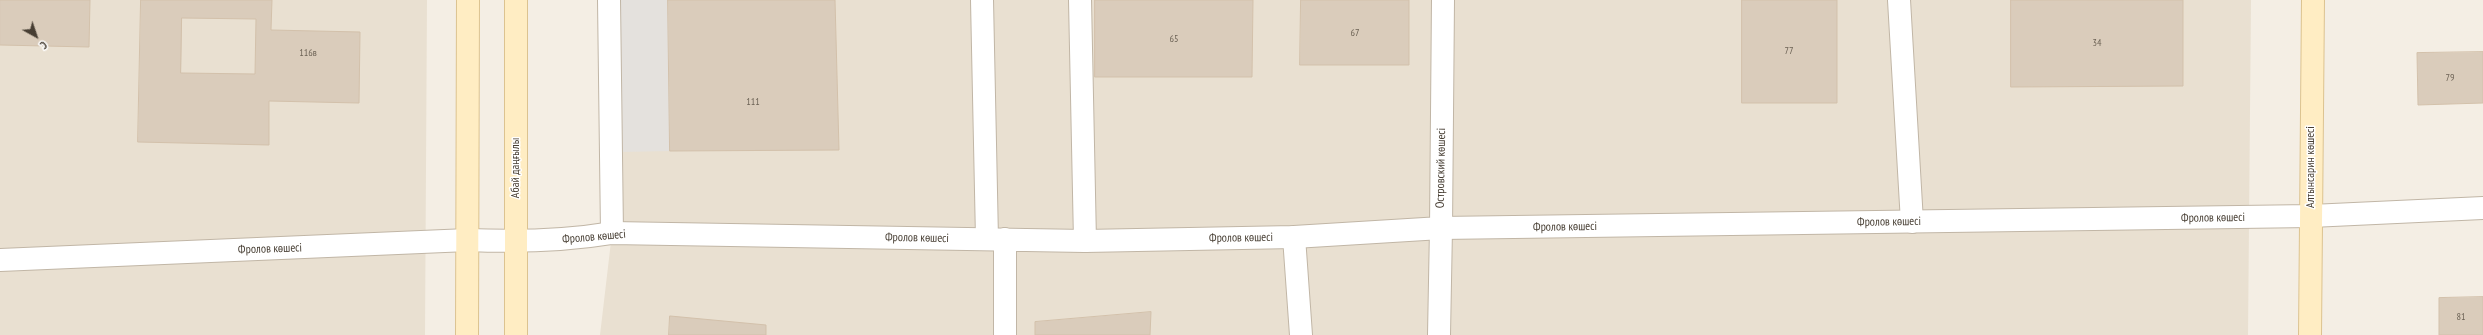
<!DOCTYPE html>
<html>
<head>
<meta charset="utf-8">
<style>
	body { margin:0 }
	#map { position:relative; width:2483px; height:335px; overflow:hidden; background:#f4eee4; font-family:"PT Sans Narrow",sans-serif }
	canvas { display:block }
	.north { position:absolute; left:16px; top:16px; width:40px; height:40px; -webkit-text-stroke:3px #fff; paint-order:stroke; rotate:140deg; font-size:11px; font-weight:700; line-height:16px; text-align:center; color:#473e33 }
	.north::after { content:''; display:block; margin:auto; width:14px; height:18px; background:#473e33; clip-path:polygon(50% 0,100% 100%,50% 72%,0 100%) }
</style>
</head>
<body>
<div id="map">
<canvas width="2483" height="335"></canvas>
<div class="north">С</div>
</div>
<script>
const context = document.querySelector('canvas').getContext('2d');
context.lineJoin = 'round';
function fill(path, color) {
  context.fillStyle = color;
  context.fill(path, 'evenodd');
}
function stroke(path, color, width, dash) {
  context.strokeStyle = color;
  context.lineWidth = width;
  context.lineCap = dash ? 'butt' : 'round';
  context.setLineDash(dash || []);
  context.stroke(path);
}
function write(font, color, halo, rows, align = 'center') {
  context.font = font + ' "PT Sans Narrow",sans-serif';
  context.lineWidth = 3;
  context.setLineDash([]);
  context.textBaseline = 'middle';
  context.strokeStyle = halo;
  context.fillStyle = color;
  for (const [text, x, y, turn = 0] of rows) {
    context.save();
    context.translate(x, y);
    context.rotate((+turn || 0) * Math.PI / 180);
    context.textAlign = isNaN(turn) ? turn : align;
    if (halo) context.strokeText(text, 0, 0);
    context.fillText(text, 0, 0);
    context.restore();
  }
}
fill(new Path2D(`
	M 0,0 L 427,0 L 425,335 L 0,335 Z
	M 609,0 L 2251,0 L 2248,335 L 600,335 L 612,233 Z`), '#e9e0d1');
fill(new Path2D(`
	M 618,0 L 668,0 L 670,151 L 621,152 Z`), '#e4e1dd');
const building = new Path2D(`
	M 0,0 L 90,0 L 89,47 L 0,45 Z
	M 141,0 L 272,0 L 271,30 L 360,32 L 359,103 L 269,101 L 269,145 L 138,142 ZM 182,18 L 256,19 L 255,74 L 181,73 Z
	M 668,0 L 835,0 L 839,150 L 670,151 Z
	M 1095,0 L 1253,0 L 1252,77 L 1095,77 Z
	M 1301,0 L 1409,0 L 1409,65 L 1300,65 Z
	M 1742,0 L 1837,0 L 1837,103 L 1742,103 Z
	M 2011,0 L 2183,0 L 2183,86 L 2011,87 Z
	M 2483,52 L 2483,103 L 2418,105 L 2417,53 Z
	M 2483,297 L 2483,335 L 2439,335 L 2439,298 Z
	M 1151,312 L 1150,335 L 1035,335 L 1035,322 Z
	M 670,316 L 766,325 L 766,335 L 669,335 Z`);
fill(building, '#daccbb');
stroke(building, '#d3c1ab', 1);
const lane = new Path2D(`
	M 609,0 L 612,233
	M 982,0 L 987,239
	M 1080,0 L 1085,241
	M 1899,0 L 1912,222
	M 1294,237 L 1301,335
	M 1439,335 L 1441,228`);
const street = new Path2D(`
	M 1441,228 L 1443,0
	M 0,260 L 468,240 C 516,242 564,241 612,233 L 1085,241 L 1294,237 L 1441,228 L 2311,216 L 2483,208
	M 1005,335 L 1005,239`);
const secondary = new Path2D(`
	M 467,335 L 468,0
	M 516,335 L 516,0
	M 2310,335 L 2313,0`);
stroke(lane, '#c1b6a6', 24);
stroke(street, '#c1b6a6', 24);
stroke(secondary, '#dcc390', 24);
stroke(lane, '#fff', 22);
stroke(street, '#fff', 22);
stroke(secondary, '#ffedc3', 22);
write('10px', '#6c6255', null, [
	["67",1355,33],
	["65",1174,39],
	["34",2097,43],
	["77",1789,51],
	["116в",308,53],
	["79",2450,78],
	["111",753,102],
	["81",2461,317]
]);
write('12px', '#473e33', '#fff', [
	["Алтынсарин көшесі",2311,167,-90],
	["Абай даңғылы",516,168,-90],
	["Островский көшесі",1441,168,-89],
	["Фролов көшесі",2213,218,-1],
	["Фролов көшесі",1889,222,-1],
	["Фролов көшесі",1565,227,-1],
	["Фролов көшесі",594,237,-5],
	["Фролов көшесі",917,238,1],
	["Фролов көшесі",1241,238,-1],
	["Фролов көшесі",270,249,-2]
]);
</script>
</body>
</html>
